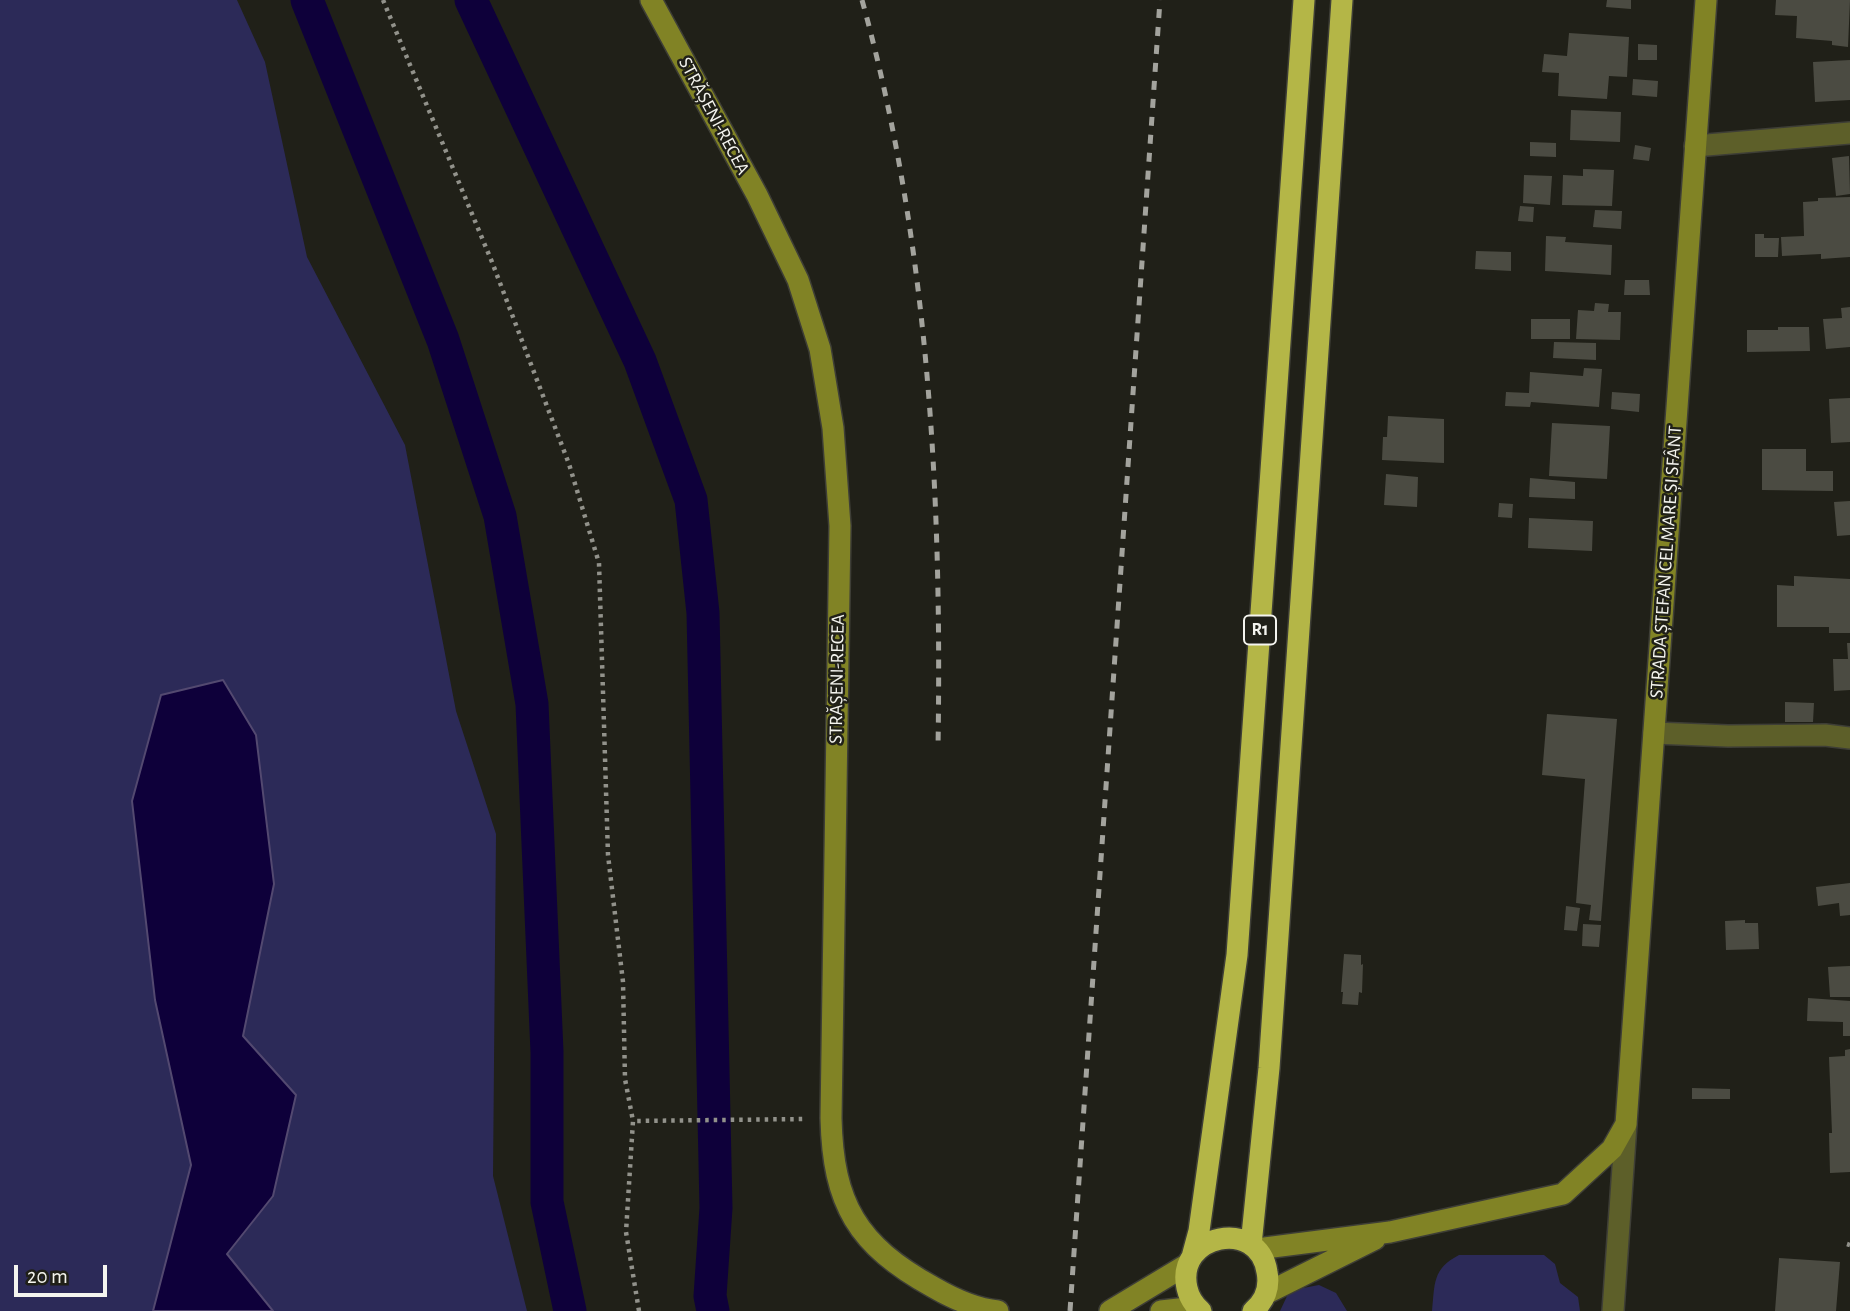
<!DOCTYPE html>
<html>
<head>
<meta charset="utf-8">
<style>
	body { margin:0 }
	#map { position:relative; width:1850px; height:1311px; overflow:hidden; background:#202018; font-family:"Alegreya Sans",sans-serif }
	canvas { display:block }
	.scale { position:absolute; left:14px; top:1265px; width:93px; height:32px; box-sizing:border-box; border:4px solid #f4f4ee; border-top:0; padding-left:9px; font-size:21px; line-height:24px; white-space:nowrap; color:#f4f4ee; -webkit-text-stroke:5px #202018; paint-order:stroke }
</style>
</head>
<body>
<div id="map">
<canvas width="1850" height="1311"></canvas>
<div class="scale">20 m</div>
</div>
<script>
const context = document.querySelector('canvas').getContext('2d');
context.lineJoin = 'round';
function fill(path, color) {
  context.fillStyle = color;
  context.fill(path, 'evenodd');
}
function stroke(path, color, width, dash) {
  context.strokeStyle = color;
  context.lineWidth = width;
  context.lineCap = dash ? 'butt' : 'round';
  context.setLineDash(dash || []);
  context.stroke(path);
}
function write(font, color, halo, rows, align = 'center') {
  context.font = font + ' "Alegreya Sans",sans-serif';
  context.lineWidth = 5;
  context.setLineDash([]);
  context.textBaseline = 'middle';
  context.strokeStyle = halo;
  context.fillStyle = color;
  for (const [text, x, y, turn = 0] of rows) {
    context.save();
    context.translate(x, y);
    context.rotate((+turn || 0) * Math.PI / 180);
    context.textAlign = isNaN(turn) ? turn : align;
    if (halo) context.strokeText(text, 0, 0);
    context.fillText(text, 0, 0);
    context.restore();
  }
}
fill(new Path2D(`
	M 0,0 L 237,0 L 265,62 L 307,257 L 405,445 L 456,711 L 496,834 L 493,1176 L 527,1311 L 273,1311 L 227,1254 L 273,1196 L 296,1095 L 242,1036 L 274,884 L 132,801 L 155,1000 L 191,1165 L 153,1311 L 0,1311 Z
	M 1459,1255 L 1544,1255 L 1555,1264 L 1560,1283 L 1578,1297 L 1580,1311 L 1432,1311 C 1435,1284 1432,1269 1459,1255 Z
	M 1319,1285 L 1336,1293 L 1347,1311 L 1280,1311 L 1288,1294 L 1303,1288 Z`), '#2c2a58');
const water = new Path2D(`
	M 223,680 L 256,735 L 274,884 L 243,1036 L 296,1095 L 273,1196 L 227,1254 L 273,1311 L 153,1311 L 191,1165 L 155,1000 L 132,801 L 161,695 Z`);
fill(water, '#0e003a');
stroke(water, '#534970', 2);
stroke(new Path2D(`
	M 307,0 L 443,340 L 500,516 L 532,704 L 547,1052 L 547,1202 L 570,1311
	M 471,0 L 640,361 L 691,500 L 703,613 L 716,1208 L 710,1296 L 713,1311`), '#0e003a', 33);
fill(new Path2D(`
	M 1607,0 L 1631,0 L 1631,9 L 1606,7 Z
	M 1776,0 L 1850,0 L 1848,47 L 1832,45 L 1832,41 L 1796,38 L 1797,16 L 1775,15 Z
	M 1569,33 L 1629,37 L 1627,77 L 1609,76 L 1607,99 L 1558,96 L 1559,73 L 1542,72 L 1544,54 L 1567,56 Z
	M 1638,44 L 1657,45 L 1657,60 L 1638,60 Z
	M 1850,60 L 1850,100 L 1815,102 L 1813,62 Z
	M 1633,79 L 1658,81 L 1657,97 L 1632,95 Z
	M 1571,110 L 1621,112 L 1620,142 L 1570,140 Z
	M 1530,142 L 1556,143 L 1556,157 L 1530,156 Z
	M 1635,145 L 1651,148 L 1649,161 L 1633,159 Z
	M 1849,156 L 1850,194 L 1836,196 L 1832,158 Z
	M 1583,169 L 1614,170 L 1612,206 L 1562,205 L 1563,175 L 1583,176 Z
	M 1524,175 L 1552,176 L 1550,205 L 1523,203 Z
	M 1850,197 L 1850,257 L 1821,259 L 1821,254 L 1782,256 L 1781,237 L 1804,236 L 1803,202 L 1818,201 L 1818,198 Z
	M 1520,206 L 1534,207 L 1533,222 L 1518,221 Z
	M 1595,210 L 1622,211 L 1621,229 L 1593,227 Z
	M 1755,234 L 1764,234 L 1764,238 L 1779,238 L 1778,257 L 1755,257 Z
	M 1546,236 L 1566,237 L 1565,242 L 1612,245 L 1611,275 L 1545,271 Z
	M 1476,251 L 1511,252 L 1511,271 L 1475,269 Z
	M 1625,280 L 1649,280 L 1650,295 L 1624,295 Z
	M 1595,303 L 1609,304 L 1608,312 L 1621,312 L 1620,340 L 1576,339 L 1578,310 L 1594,311 Z
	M 1850,307 L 1850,347 L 1826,349 L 1823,319 L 1842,318 L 1841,308 Z
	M 1531,319 L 1570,319 L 1570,339 L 1531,339 Z
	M 1778,327 L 1809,327 L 1810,351 L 1747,352 L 1747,330 L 1778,330 Z
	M 1554,342 L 1596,343 L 1596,360 L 1553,358 Z
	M 1584,368 L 1602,369 L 1599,407 L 1531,402 L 1530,407 L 1505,406 L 1506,392 L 1529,393 L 1530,372 L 1583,376 Z
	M 1612,392 L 1640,394 L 1639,412 L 1611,409 Z
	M 1850,398 L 1850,442 L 1831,443 L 1829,399 Z
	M 1388,416 L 1444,419 L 1444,463 L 1382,460 L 1383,437 L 1387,437 Z
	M 1552,423 L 1610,426 L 1607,479 L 1549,476 Z
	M 1762,449 L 1806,449 L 1806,471 L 1833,471 L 1833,491 L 1762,490 Z
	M 1386,474 L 1418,477 L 1417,507 L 1384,505 Z
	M 1530,478 L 1575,482 L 1575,499 L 1529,497 Z
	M 1850,501 L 1850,535 L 1837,536 L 1834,502 Z
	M 1499,503 L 1513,504 L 1512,518 L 1498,517 Z
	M 1529,518 L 1593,521 L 1592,551 L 1528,548 Z
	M 1794,576 L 1850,579 L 1850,633 L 1829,633 L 1829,627 L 1777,627 L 1777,585 L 1794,586 Z
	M 1847,643 L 1850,643 L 1850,690 L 1834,691 L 1833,659 L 1848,659 Z
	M 1785,702 L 1814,703 L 1813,722 L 1785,722 Z
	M 1547,714 L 1617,719 L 1601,921 L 1589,920 L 1591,905 L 1576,903 L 1585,779 L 1542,775 Z
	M 1850,883 L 1850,915 L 1840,916 L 1839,903 L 1818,906 L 1816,887 Z
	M 1566,906 L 1580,908 L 1577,931 L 1564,930 Z
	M 1745,920 L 1745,923 L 1758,923 L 1759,949 L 1726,950 L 1725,921 Z
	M 1583,924 L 1601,925 L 1599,947 L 1582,946 Z
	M 1344,954 L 1361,955 L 1361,965 L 1363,964 L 1362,993 L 1359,992 L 1358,1005 L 1342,1004 L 1343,992 L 1341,992 Z
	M 1850,966 L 1850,997 L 1830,997 L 1828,967 Z
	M 1808,998 L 1850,1001 L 1850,1036 L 1843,1036 L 1843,1022 L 1807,1021 Z
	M 1850,1049 L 1850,1172 L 1830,1173 L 1829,1133 L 1832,1133 L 1829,1057 L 1845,1056 L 1845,1050 Z
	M 1692,1088 L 1730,1089 L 1730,1099 L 1692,1099 Z
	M 1779,1258 L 1840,1262 L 1836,1311 L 1775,1311 Z`), '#4b4b42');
const street = new Path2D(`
	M 1695,146 L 1850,133
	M 1654,733 L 1728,736 L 1825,735 L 1850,738
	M 1613,1311 L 1626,1124`);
const secondary = new Path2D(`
	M 651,0 L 757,195 L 798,280 L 820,349 L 833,428 L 840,526 L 831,1118 C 833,1204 857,1245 933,1287 C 952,1298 976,1309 998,1311
	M 1257,1249 L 1390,1232 L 1563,1194 L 1612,1149 L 1626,1124 L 1706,0
	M 1267,1293 L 1375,1239
	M 1110,1311 L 1188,1264
	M 1161,1311 L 1196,1307`);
const highway = new Path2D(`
	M 1251,1245 L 1269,1068 L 1342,0
	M 1192,1257 L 1199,1231 L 1237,955 L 1304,0
	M 1201,1311 C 1194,1305 1189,1297 1187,1288 C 1175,1234 1259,1217 1267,1272 C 1270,1287 1265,1301 1253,1311`);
stroke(street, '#3e3e36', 24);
stroke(secondary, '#3e3e36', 24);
stroke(highway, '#3e3e36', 24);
stroke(new Path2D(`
	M 383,0 L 492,262 L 569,464 L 599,563 L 608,855 L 623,982 L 625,1079 L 633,1121
	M 1847,1244 L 1850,1245
	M 639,1311 L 626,1232 L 633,1121 L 805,1119`), '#92928b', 4.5, [3.5, 5]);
stroke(street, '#5d5f29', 21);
stroke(secondary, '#818325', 21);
stroke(highway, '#b4b647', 21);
stroke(new Path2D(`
	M 862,0 C 929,242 942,498 938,748
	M 1070,1311 L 1160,0`), '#a3a39d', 5, [9, 9]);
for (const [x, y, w] of [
	[1260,630,32]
]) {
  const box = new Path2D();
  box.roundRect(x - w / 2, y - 14.5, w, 29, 5);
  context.fillStyle = '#202018';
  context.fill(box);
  stroke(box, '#f4f4ee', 2);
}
write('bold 18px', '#f4f4ee', null, [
	["R1",1260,630]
]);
write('19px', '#f4f4ee', '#202018', [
	["STRĂȘENI-RECEA",714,116,62],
	["STRADA ȘTEFAN CEL MARE ȘI SFÂNT",1666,562,-86],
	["STRĂȘENI-RECEA",837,679,-89]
]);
</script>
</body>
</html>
